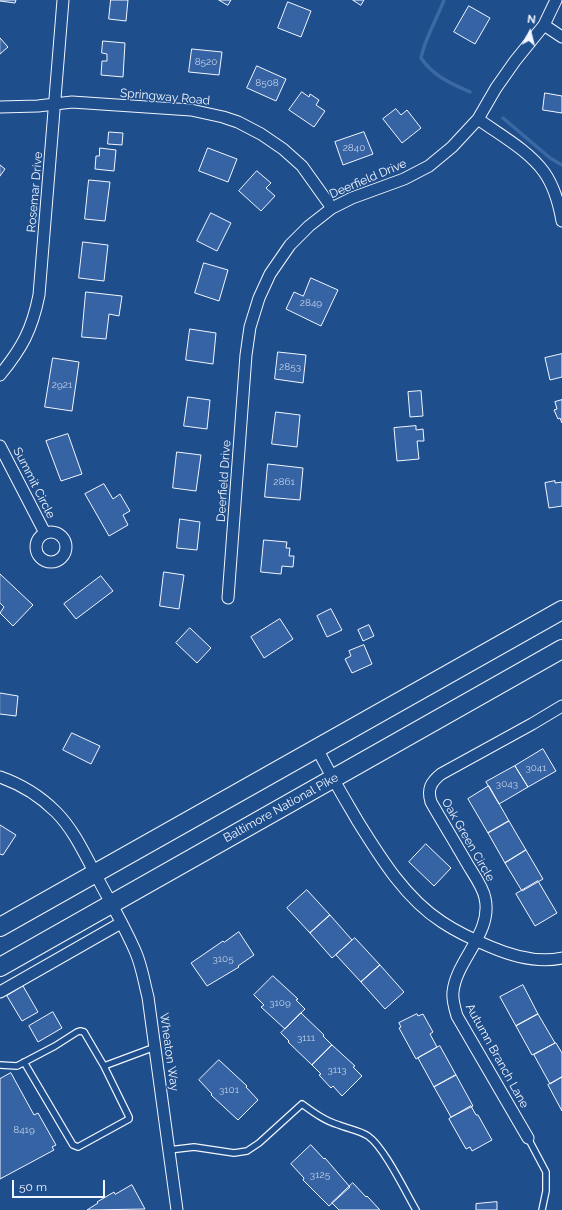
<!DOCTYPE html>
<html>
<head>
<meta charset="utf-8">
<style>
	body { margin:0 }
	#map { position:relative; width:562px; height:1210px; overflow:hidden; background:#1f4e8c; font-family:Raleway,sans-serif }
	canvas { display:block }
	.north { position:absolute; left:510px; top:12px; width:40px; height:40px; -webkit-text-stroke:3px #1f4e8c; paint-order:stroke; rotate:7deg; font-size:11px; font-weight:700; line-height:16px; text-align:center; color:#f2f6ff }
	.north::after { content:''; display:block; margin:auto; width:14px; height:18px; background:#f2f6ff; clip-path:polygon(50% 0,100% 100%,50% 72%,0 100%) }
	.scale { position:absolute; left:12px; top:1180px; width:93px; height:18px; box-sizing:border-box; border:2px solid #f2f6ff; border-top:0; padding-left:5px; font-size:12px; line-height:14px; white-space:nowrap; color:#f2f6ff; -webkit-text-stroke:3px #1f4e8c; paint-order:stroke }
</style>
</head>
<body>
<div id="map">
<canvas width="562" height="1210"></canvas>
<div class="north">N</div>
<div class="scale">50 m</div>
</div>
<script>
const context = document.querySelector('canvas').getContext('2d');
context.lineJoin = 'round';
function stroke(path, color, width, dash) {
  context.strokeStyle = color;
  context.lineWidth = width;
  context.lineCap = dash ? 'butt' : 'round';
  context.setLineDash(dash || []);
  context.stroke(path);
}
function fill(path, color) {
  context.fillStyle = color;
  context.fill(path, 'evenodd');
}
function write(font, color, halo, rows, align = 'center') {
  context.font = font + ' Raleway,sans-serif';
  context.lineWidth = 3;
  context.setLineDash([]);
  context.textBaseline = 'middle';
  context.strokeStyle = halo;
  context.fillStyle = color;
  for (const [text, x, y, turn = 0] of rows) {
    context.save();
    context.translate(x, y);
    context.rotate((+turn || 0) * Math.PI / 180);
    context.textAlign = isNaN(turn) ? turn : align;
    if (halo) context.strokeText(text, 0, 0);
    context.fillText(text, 0, 0);
    context.restore();
  }
}
stroke(new Path2D(`
	M 444,0 C 437,19 425,38 421,58 C 433,76 452,84 470,92
	M 503,118 L 550,158 L 562,165`), '#3b69a3', 3.5);
const building = new Path2D(`
	M 0,0 L 16,0 L 15,3 L 0,1 Z
	M 111,0 L 128,0 L 126,21 L 109,19 Z
	M 219,0 L 231,0 L 228,5 Z
	M 353,0 L 364,0 L 361,5 Z
	M 288,2 L 311,11 L 301,37 L 278,28 Z
	M 469,6 L 490,18 L 475,44 L 454,32 Z
	M 0,38 L 8,47 L 0,54 Z
	M 103,41 L 125,43 L 123,77 L 101,75 L 102,61 L 107,61 L 107,54 L 102,53 Z
	M 192,49 L 222,52 L 219,75 L 189,72 Z
	M 257,66 L 286,79 L 276,101 L 247,88 Z
	M 302,92 L 309,97 L 310,94 L 319,100 L 316,105 L 325,111 L 314,127 L 289,110 Z
	M 545,93 L 562,96 L 562,113 L 543,110 Z
	M 396,109 L 401,115 L 407,110 L 421,128 L 402,143 L 383,119 Z
	M 109,132 L 123,133 L 122,145 L 108,144 Z
	M 364,132 L 373,154 L 343,165 L 335,142 Z
	M 100,148 L 116,150 L 114,171 L 95,169 L 96,156 L 99,156 Z
	M 208,148 L 237,159 L 228,182 L 199,171 Z
	M 0,165 L 5,169 L 0,176 Z
	M 257,171 L 271,183 L 266,188 L 275,196 L 261,211 L 239,191 Z
	M 89,180 L 110,182 L 105,221 L 85,219 Z
	M 211,213 L 231,223 L 217,251 L 197,241 Z
	M 83,242 L 108,245 L 104,281 L 79,278 Z
	M 204,263 L 228,270 L 219,301 L 195,293 Z
	M 311,278 L 338,290 L 321,326 L 286,309 L 294,292 L 303,296 Z
	M 86,292 L 122,296 L 119,316 L 109,314 L 106,339 L 82,337 Z
	M 190,329 L 216,333 L 213,364 L 186,360 Z
	M 278,352 L 306,355 L 303,383 L 275,379 Z
	M 562,354 L 562,377 L 550,380 L 545,358 Z
	M 53,358 L 79,362 L 72,411 L 45,407 Z
	M 421,391 L 423,416 L 410,417 L 408,392 Z
	M 188,397 L 210,400 L 207,429 L 184,426 Z
	M 562,400 L 562,423 L 560,418 L 558,419 L 554,410 L 557,409 L 555,402 Z
	M 276,412 L 300,415 L 297,447 L 272,444 Z
	M 416,426 L 416,430 L 423,429 L 424,441 L 417,441 L 419,459 L 397,461 L 394,428 Z
	M 68,434 L 82,474 L 61,481 L 46,441 Z
	M 177,452 L 201,455 L 196,491 L 173,488 Z
	M 268,464 L 303,468 L 300,500 L 265,497 Z
	M 555,481 L 555,483 L 562,482 L 562,506 L 549,508 L 545,483 Z
	M 104,484 L 113,499 L 120,494 L 130,511 L 123,515 L 128,525 L 109,536 L 85,494 Z
	M 180,519 L 200,522 L 197,550 L 177,548 Z
	M 264,540 L 287,542 L 286,548 L 290,548 L 289,556 L 294,556 L 293,567 L 282,566 L 281,574 L 261,572 Z
	M 164,572 L 184,575 L 179,609 L 160,606 Z
	M 0,574 L 33,605 L 13,626 L 0,613 L 4,607 L 0,603 Z
	M 101,576 L 113,591 L 76,619 L 64,604 Z
	M 331,609 L 342,630 L 327,637 L 317,616 Z
	M 280,619 L 293,639 L 264,658 L 251,637 Z
	M 369,625 L 374,636 L 363,641 L 358,630 Z
	M 190,628 L 211,648 L 197,663 L 176,643 Z
	M 364,645 L 372,664 L 352,673 L 345,659 L 351,656 L 349,651 Z
	M 0,693 L 18,696 L 16,716 L 0,714 Z
	M 72,733 L 100,746 L 91,764 L 63,750 Z
	M 543,749 L 556,771 L 528,787 L 515,766 Z
	M 515,766 L 528,787 L 499,804 L 486,782 Z
	M 489,786 L 509,821 L 488,833 L 468,799 Z
	M 509,821 L 526,850 L 505,863 L 488,833 Z
	M 0,825 L 16,835 L 3,855 L 0,854 Z
	M 426,844 L 451,868 L 434,886 L 409,862 Z
	M 526,850 L 543,879 L 522,891 L 505,863 Z
	M 538,881 L 557,913 L 535,926 L 516,894 Z
	M 307,890 L 330,915 L 310,933 L 287,908 Z
	M 330,915 L 352,940 L 332,958 L 310,933 Z
	M 239,932 L 254,955 L 238,966 L 239,967 L 207,986 L 191,963 L 223,941 L 224,942 Z
	M 355,938 L 380,965 L 361,982 L 336,955 Z
	M 380,965 L 404,992 L 385,1009 L 361,982 Z
	M 273,976 L 298,999 L 296,1000 L 305,1009 L 285,1029 L 261,1007 L 264,1005 L 254,995 Z
	M 523,985 L 538,1014 L 516,1026 L 500,997 Z
	M 23,986 L 38,1012 L 22,1021 L 7,996 Z
	M 53,1012 L 62,1028 L 38,1042 L 29,1026 Z
	M 301,1013 L 324,1035 L 323,1036 L 332,1045 L 312,1065 L 288,1042 L 289,1041 L 281,1033 Z
	M 417,1014 L 418,1016 L 423,1014 L 433,1032 L 430,1034 L 437,1047 L 416,1059 L 399,1028 L 401,1027 L 399,1023 Z
	M 538,1014 L 555,1043 L 532,1055 L 516,1026 Z
	M 556,1043 L 562,1053 L 562,1077 L 550,1084 L 534,1055 Z
	M 332,1045 L 355,1066 L 353,1067 L 362,1076 L 342,1096 L 333,1086 L 331,1088 L 319,1075 L 321,1074 L 312,1065 Z
	M 440,1046 L 456,1075 L 434,1087 L 418,1058 Z
	M 219,1060 L 247,1086 L 246,1087 L 258,1100 L 238,1120 L 211,1095 L 212,1094 L 199,1080 Z
	M 11,1073 L 34,1115 L 38,1113 L 56,1145 L 52,1147 L 54,1150 L 0,1179 L 0,1079 Z
	M 456,1075 L 473,1106 L 451,1117 L 434,1087 Z
	M 562,1077 L 562,1111 L 548,1085 Z
	M 471,1106 L 476,1115 L 478,1115 L 492,1140 L 472,1151 L 470,1147 L 466,1149 L 449,1119 Z
	M 311,1145 L 324,1159 L 325,1158 L 350,1187 L 329,1206 L 303,1180 L 304,1178 L 291,1164 Z
	M 353,1183 L 366,1197 L 367,1196 L 380,1210 L 339,1210 L 332,1203 Z
	M 132,1185 L 145,1209 L 87,1210 L 98,1203 L 97,1202 L 114,1192 L 115,1194 Z
	M 497,1202 L 497,1210 L 476,1210 L 476,1204 Z`);
fill(building, '#3563a3');
stroke(building, '#f2f6ff', 1);
const lane = new Path2D(`
	M 0,1065 L 17,1066 L 55,1046 L 77,1032 L 80,1031 L 84,1032 L 104,1066 L 129,1117 L 129,1119 L 78,1147 L 73,1145 L 24,1062
	M 104,1066 L 155,1047
	M 528,1138 L 546,1172 L 546,1191 L 542,1210
	M 169,1150 L 194,1147 L 234,1153 L 247,1151 L 259,1143 L 302,1104 C 313,1112 325,1121 339,1125 C 349,1129 359,1130 368,1136 C 384,1147 405,1191 416,1210`);
const street = new Path2D(`
	M 544,25 L 562,37
	M 0,107 L 38,106 L 72,102 L 191,110 L 223,117 L 238,122 L 261,134 L 283,149 L 302,166 L 332,208
	M 478,119 C 500,135 528,150 544,172 C 554,186 559,204 562,221
	M 0,375 C 22,348 32,330 39,295 L 63,0
	M 0,446 L 45,533
	M36 547a15 15 0 1 1 30 0a15 15 0 1 1-30 0Z
	M 228,598 L 246,355 L 250,327 L 259,298 L 270,274 L 290,245 L 309,226 L 332,208 L 352,198 L 404,179 L 429,166 L 452,147 L 478,119 L 496,88 L 515,61 L 544,25 L 556,0
	M 317,748 C 329,773 343,796 357,820 C 380,857 405,898 442,922 C 457,932 474,940 491,947 C 512,956 539,963 562,958
	M 0,777 C 20,784 41,797 56,812 C 74,830 85,855 97,877 C 110,902 125,927 136,953 C 142,967 144,982 148,997 L 177,1210
	M 0,992 L 121,923
	M 528,1138 L 457,1016 C 455,1009 452,1000 453,992 C 456,960 493,933 485,898 C 483,887 474,875 468,865 C 456,844 443,823 431,802 C 427,789 431,782 441,774 L 532,724 L 562,706`);
const primary = new Path2D(`
	M 0,927 L 562,610
	M 0,967 L 562,649`);
stroke(lane, '#f2f6ff', 8);
stroke(street, '#f2f6ff', 13);
stroke(primary, '#f2f6ff', 20);
stroke(lane, '#1f4e8c', 5.5);
stroke(street, '#1f4e8c', 11);
stroke(primary, '#1f4e8c', 18);
write('10px', '#c3d1e8', null, [
	["8520",206,62],
	["8508",267,83],
	["2840",354,148],
	["2849",311,303],
	["2853",290,367],
	["2921",62,385],
	["2861",284,482],
	["3041",536,768],
	["3043",507,784],
	["3105",223,959],
	["3109",280,1003],
	["3111",306,1038],
	["3113",337,1070],
	["3101",229,1090],
	["8419",24,1130],
	["3125",320,1175]
]);
write('12px', '#f2f6ff', '#1f4e8c', [
	["Springway Road",165,97,5],
	["Deerfield Drive",368,179,-23],
	["Rosemar Drive",35,192,-85],
	["Deerfield Drive",224,481,-86],
	["Summit Circle",34,483,63],
	["Baltimore National Pike",281,808,-29],
	["Oak Green Circle",468,840,60],
	["Wheaton Way",169,1052,82],
	["Autumn Branch Lane",497,1056,61]
]);
</script>
</body>
</html>
